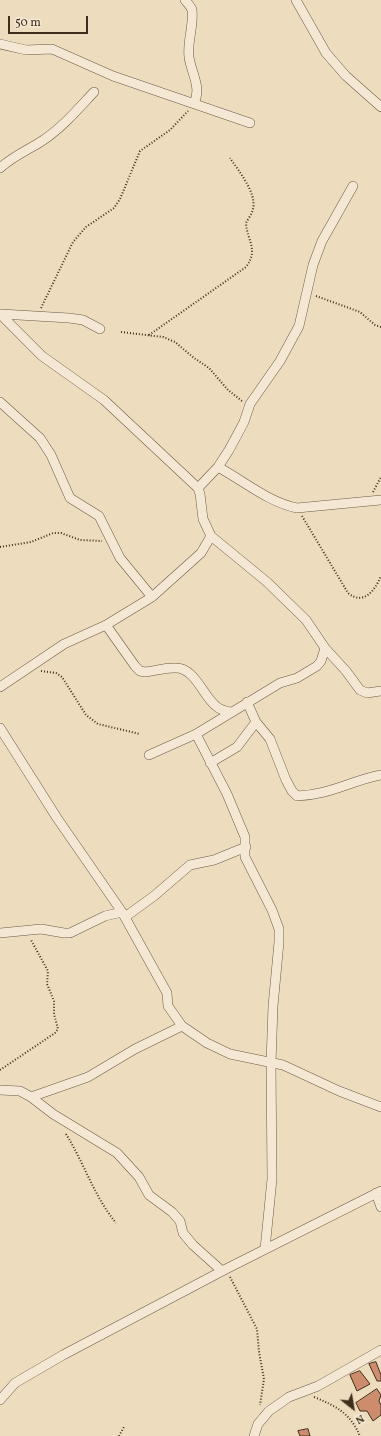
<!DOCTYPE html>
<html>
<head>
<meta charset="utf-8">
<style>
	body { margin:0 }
	#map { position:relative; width:381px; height:1436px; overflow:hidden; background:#eedcbe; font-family:Vollkorn,serif }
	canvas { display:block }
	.north { position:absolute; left:333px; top:1388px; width:40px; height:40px; -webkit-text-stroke:3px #f4e8d5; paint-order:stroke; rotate:149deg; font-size:11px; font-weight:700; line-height:16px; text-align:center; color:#3e2e1b }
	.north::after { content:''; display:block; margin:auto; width:14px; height:18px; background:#3e2e1b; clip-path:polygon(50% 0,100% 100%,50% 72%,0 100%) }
	.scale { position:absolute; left:8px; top:16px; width:80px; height:18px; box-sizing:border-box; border:2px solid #3e2e1b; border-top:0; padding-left:5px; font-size:12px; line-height:14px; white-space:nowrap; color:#3e2e1b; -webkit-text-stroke:3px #f4e8d5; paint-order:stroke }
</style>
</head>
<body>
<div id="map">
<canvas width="381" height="1436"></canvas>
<div class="north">N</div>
<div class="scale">50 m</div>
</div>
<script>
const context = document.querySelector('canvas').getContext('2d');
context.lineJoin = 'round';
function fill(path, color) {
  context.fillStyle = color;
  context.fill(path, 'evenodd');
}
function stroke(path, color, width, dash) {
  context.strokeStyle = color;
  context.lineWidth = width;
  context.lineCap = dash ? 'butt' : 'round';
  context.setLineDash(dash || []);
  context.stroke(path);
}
const building = new Path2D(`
	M 376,1362 L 381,1375 L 381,1381 L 377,1381 L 369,1364 Z
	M 360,1371 L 370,1384 L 357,1391 L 350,1375 Z
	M 377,1389 L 381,1395 L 379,1401 L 381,1405 L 381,1415 L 373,1421 L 367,1411 L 360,1411 L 356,1403 Z
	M 308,1429 L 310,1436 L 300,1436 L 298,1431 Z`);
fill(building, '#cd8c6e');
stroke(building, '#3e2e1b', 1);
const minor = new Path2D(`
	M 185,0 C 187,3 191,6 192,10 C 194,25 187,42 189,57 C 191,72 202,88 194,103
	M 296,0 L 326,53 L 346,76 L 381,107
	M 0,44 L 26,50 L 52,49 L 113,76 L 250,123
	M 0,168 C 13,156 28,150 42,141 C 62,128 78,109 94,92
	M 0,314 L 42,356 L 104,400 L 198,488 L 200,494 L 203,519 L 211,536 L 267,582 L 306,620 L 325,648 L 346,671 L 360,690 L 367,693 L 381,691
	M 1,314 L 69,318 L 83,320 L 100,329
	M 0,402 L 40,438 L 51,455 L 70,498 L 99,516 L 120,558 L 152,597
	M 218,467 C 244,481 268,502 297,508 L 381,500
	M 198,488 L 218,467 L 229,450 L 244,422 L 250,404 L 280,361 L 299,326 L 313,265 L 322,241 L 353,186
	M 106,625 L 135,666 L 140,671 L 145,672 C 155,671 166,667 176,668 C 195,668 203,696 216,706 C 220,710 225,711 230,712
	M 0,687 L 64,644 L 106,625 L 152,597 L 201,553 L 211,536
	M 247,702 L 256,722 L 270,739 L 286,780 L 292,791 L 297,796 C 330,795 350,781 381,775
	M 0,728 L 57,818 L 122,912 L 167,993 L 168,1006 L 182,1026 L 207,1043 L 230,1054 L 283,1065 L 339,1091 L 381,1107
	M 196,734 L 227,794 L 245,837 L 245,857 L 272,910 L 279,929 L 279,942 L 273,1006 L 271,1063 L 272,1179 L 265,1249
	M 149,755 L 196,734 L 280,683 L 297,678 L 317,666 L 321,661 L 325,648
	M 210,763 L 237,747 L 256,722
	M 125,917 L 154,896 L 190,865 L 214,860 L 246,847
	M 0,933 L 41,929 L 64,933 L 70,933 L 105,916 L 122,912
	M 0,1090 L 20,1091 L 31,1097 L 53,1114 L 117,1153 L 139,1177 L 149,1195 L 172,1212 L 180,1221 L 183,1233 L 193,1245 L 222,1271
	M 31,1097 L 88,1077 L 135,1049 L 182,1026
	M 376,1193 L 381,1207
	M 0,1400 L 15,1383 L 63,1355 L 226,1269 L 381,1191
	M 254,1436 L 258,1424 L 269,1411 L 289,1397 L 318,1386 L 381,1350`);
stroke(minor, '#6a5a44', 10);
stroke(new Path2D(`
	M 316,296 L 360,312 L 375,325 L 381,327
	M 41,308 L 73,242 L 86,227 L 114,208 L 120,199 L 140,151 L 170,130 L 188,111
	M 121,332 L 163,337 L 175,342 L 194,358 L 209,368 L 228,390 L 242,401
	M 149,335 L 246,267 C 259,249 247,241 246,223 C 248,219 252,214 253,209 C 257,193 238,170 230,158
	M 373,492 L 381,477
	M 302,516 L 348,593 C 364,606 375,590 381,576
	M 0,547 L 31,542 L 53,533 L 61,533 L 80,540 L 102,541
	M 41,671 L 56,673 L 62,677 L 86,715 L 98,724 L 140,734
	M 0,1070 L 55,1033 L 58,1029 L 54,1014 L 54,1001 L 47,984 L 48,971 L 31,940
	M 66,1134 C 84,1163 94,1196 116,1223
	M 230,1277 L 257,1329 L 259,1352 L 264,1379 L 260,1405
	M 314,1397 C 336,1406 350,1413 360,1436
	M 119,1436 L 124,1427`), '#3e2e1b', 2, [1, 2]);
stroke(minor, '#f4e8d5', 9);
</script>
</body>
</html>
